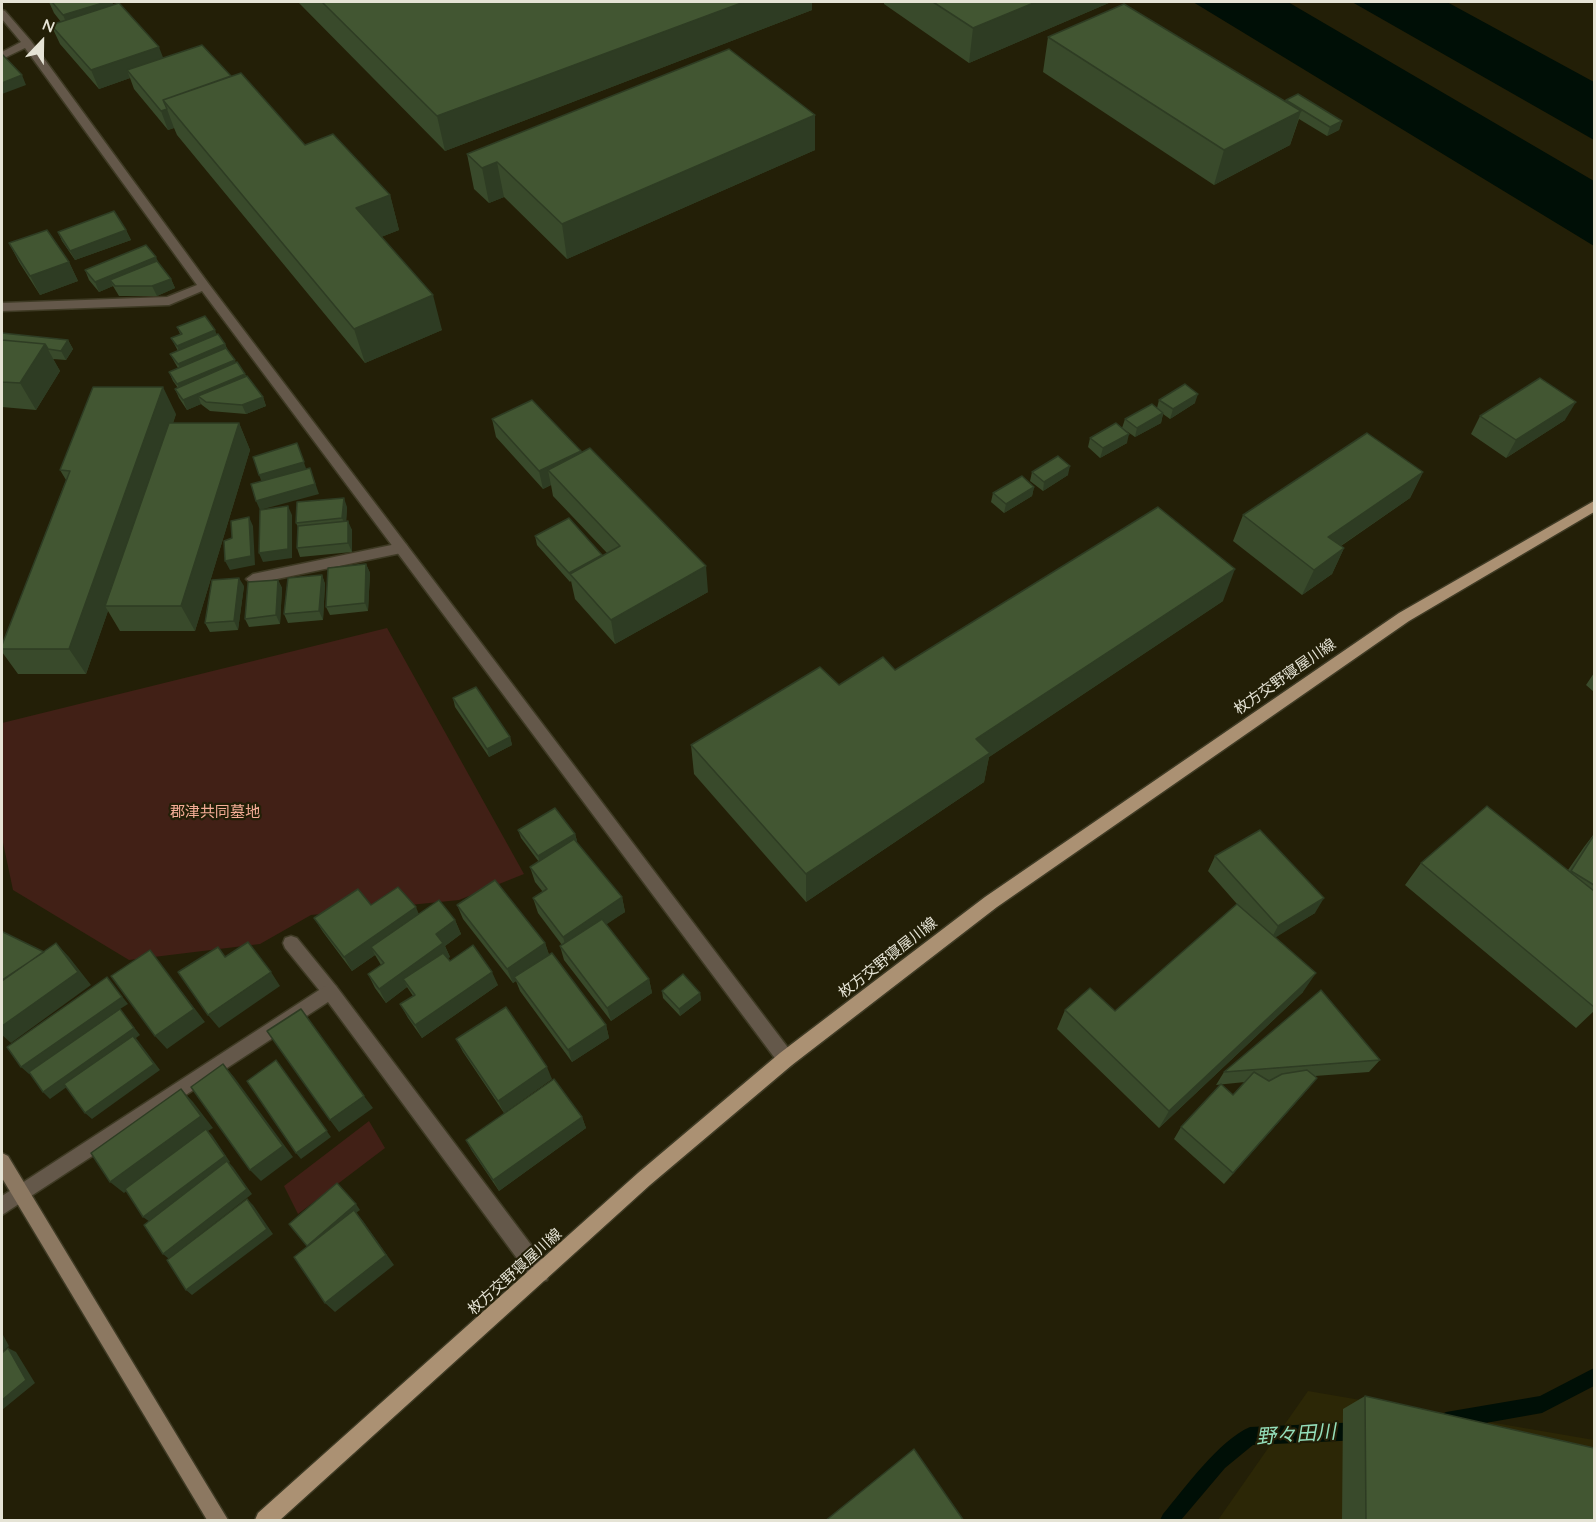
<!DOCTYPE html>
<html>
<head>
<meta charset="utf-8">
<style>
	body { margin:0 }
	#map { position:relative; width:1596px; height:1522px; overflow:hidden; background:#231f07; font-family:Quicksand,sans-serif }
	canvas { display:block }
	.frame { position:absolute; inset:0; border:3px solid #e5e3d5; pointer-events:none }
	.north { position:absolute; left:12px; top:12px; width:60px; height:60px; -webkit-text-stroke:4px #231f07; paint-order:stroke; rotate:22deg; font-size:16px; font-weight:700; line-height:24px; text-align:center; color:#e5e3d5 }
	.north::after { content:''; display:block; margin:auto; width:21px; height:27px; background:#e5e3d5; clip-path:polygon(50% 0,100% 100%,50% 72%,0 100%) }
</style>
</head>
<body>
<div id="map">
<canvas width="1596" height="1522"></canvas>
<div class="frame"></div>
<div class="north">N</div>
</div>
<script>
const context = document.querySelector('canvas').getContext('2d');
context.lineJoin = 'round';
function fill(path, color) {
  context.fillStyle = color;
  context.fill(path, 'evenodd');
}
function stroke(path, color, width, dash) {
  context.strokeStyle = color;
  context.lineWidth = width;
  context.lineCap = dash ? 'butt' : 'round';
  context.setLineDash(dash || []);
  context.stroke(path);
}
function write(font, color, halo, rows, align = 'center') {
  context.font = font + ' Quicksand,"Noto Sans JP",sans-serif';
  context.lineWidth = 4.5;
  context.setLineDash([]);
  context.textBaseline = 'middle';
  context.strokeStyle = halo;
  context.fillStyle = color;
  for (const [text, x, y, turn = 0] of rows) {
    context.save();
    context.translate(x, y);
    context.rotate((+turn || 0) * Math.PI / 180);
    context.textAlign = isNaN(turn) ? turn : align;
    if (halo) context.strokeText(text, 0, 0);
    context.fillText(text, 0, 0);
    context.restore();
  }
}
fill(new Path2D(`
	M 1308,1391 L 1594,1440 L 1594,1520 L 1218,1520 Z`), '#2c2706');
fill(new Path2D(`
	M 387,628 L 524,874 L 459,900 L 311,915 L 260,944 L 129,960 L 13,890 L 2,838 L 2,723 Z
	M 369,1121 L 385,1148 L 298,1214 L 284,1186 Z`), '#412016');
fill(new Path2D(`
	M 1193,2 L 1288,2 L 1594,181 L 1594,246 Z
	M 1352,2 L 1447,2 L 1594,82 L 1594,140 Z`), '#000f06');
fill(new Path2D(`
	M 1594,1368 L 1594,1386 L 1542,1413 L 1446,1430 L 1440,1427 L 1437,1421 L 1440,1415 L 1446,1412 L 1540,1396 Z
	M 1361,1422 L 1367,1425 L 1370,1431 L 1367,1437 L 1361,1440 L 1253,1445 L 1225,1468 L 1181,1520 L 1160,1520 L 1163,1514 C 1185,1488 1219,1440 1250,1427 Z`), '#000f06');
const lane = new Path2D(`
	M 401,543 L 406,544 L 408,548 L 406,552 L 253,584 L 246,579 L 253,574 Z
	M 291,936 L 297,938 L 336,986 L 338,991 L 336,996 L 330,999 L 324,996 L 285,948 L 283,943 L 285,938 Z`);
const street = new Path2D(`
	M 2,10 L 5,11 L 31,41 L 208,283 L 792,1053 L 795,1059 L 792,1065 L 786,1067 L 780,1065 L 202,291 L 169,305 L 2,311 L 2,303 L 167,297 L 197,285 L 25,48 L 2,59 L 2,52 L 21,42 L 2,19 Z
	M 330,983 L 336,986 L 547,1266 L 549,1273 L 547,1280 L 540,1282 L 533,1280 L 328,1002 L 2,1215 L 2,1196 Z`);
const secondary = new Path2D(`
	M 2,1153 L 8,1156 L 228,1520 L 207,1520 L 2,1178 Z`);
const primary = new Path2D(`
	M 1594,501 L 1594,512 L 1409,621 L 997,907 L 792,1065 L 650,1185 L 280,1520 L 255,1520 L 258,1513 L 638,1173 L 780,1053 L 985,897 L 1399,613 Z`);
stroke(lane, '#3e3a24', 3);
stroke(street, '#3e3a24', 3);
stroke(secondary, '#3e3a24', 3);
stroke(primary, '#3e3a24', 3);
fill(lane, '#64584a');
fill(street, '#64584a');
fill(secondary, '#8c7861');
fill(primary, '#ab9173');
fill(new Path2D(`
	M 49,2 L 112,2 L 113,5 L 163,58 L 231,76 L 305,145 L 390,195 L 399,230 L 381,237 L 442,330 L 365,363 L 177,135 L 174,128 L 168,130 L 134,89 L 130,78 L 99,89 L 60,44 L 51,25 L 61,22 L 54,13 Z
	M 298,2 L 812,2 L 812,10 L 445,151 Z
	M 884,2 L 1111,2 L 969,63 L 884,4 Z
	M 1048,37 L 1285,101 L 1286,100 L 1342,121 L 1339,130 L 1327,136 L 1299,119 L 1290,145 L 1214,185 L 1043,72 Z
	M 815,150 L 567,259 L 504,197 L 489,203 L 474,189 L 467,154 Z
	M 126,230 L 131,240 L 75,260 L 62,241 L 58,232 Z
	M 9,243 L 69,262 L 78,281 L 40,295 L 19,262 Z
	M 160,266 L 171,279 L 175,288 L 157,296 L 119,296 L 113,286 L 99,292 L 89,280 L 85,270 Z
	M 177,327 L 217,334 L 225,344 L 229,353 L 236,363 L 263,397 L 266,406 L 246,414 L 210,411 L 202,405 L 201,404 L 187,410 L 179,398 L 175,389 L 178,388 L 173,381 L 169,372 L 178,368 L 175,363 L 170,354 L 178,351 L 171,338 L 180,334 Z
	M 2,333 L 68,340 L 73,349 L 66,360 L 53,359 L 60,371 L 36,410 L 2,407 Z
	M 1159,400 L 1195,403 L 1170,419 L 1163,414 L 1161,423 L 1135,437 L 1122,428 L 1125,419 L 1157,408 Z
	M 176,414 L 173,423 L 239,423 L 250,450 L 195,631 L 120,631 L 108,611 L 86,674 L 18,674 L 2,652 L 2,645 L 66,480 L 60,470 Z
	M 1480,416 L 1565,420 L 1506,458 L 1471,434 Z
	M 492,419 L 581,453 L 708,592 L 615,644 L 575,599 L 571,581 L 570,582 L 537,545 L 535,536 L 602,556 L 607,553 L 553,496 L 551,485 L 543,489 L 496,437 Z
	M 1090,438 L 1127,443 L 1100,458 L 1088,447 Z
	M 1032,472 L 1068,475 L 1043,491 L 1030,481 Z
	M 1423,472 L 1410,498 L 1341,546 L 1344,548 L 1332,574 L 1302,595 L 1233,541 L 1243,515 Z
	M 1034,487 L 1032,496 L 1004,513 L 991,502 L 993,493 Z
	M 347,507 L 346,521 L 352,530 L 352,552 L 300,557 L 297,548 L 298,527 L 296,523 Z
	M 366,564 L 370,573 L 368,611 L 330,615 L 326,607 Z
	M 322,575 L 325,584 L 323,620 L 288,623 L 284,614 Z
	M 278,580 L 282,588 L 280,624 L 249,627 L 245,619 Z
	M 244,586 L 238,630 L 210,632 L 205,623 Z
	M 1223,601 L 989,757 L 984,782 L 806,902 L 694,774 L 691,745 L 839,685 L 895,670 Z
	M 1594,673 L 1594,692 L 1586,685 Z
	M 453,698 L 510,737 L 512,745 L 489,757 L 455,707 Z
	M 518,830 L 575,834 L 577,841 L 576,842 L 622,897 L 625,912 L 606,924 L 649,979 L 652,993 L 611,1021 L 564,960 L 560,946 L 562,945 L 538,913 L 533,898 L 543,892 L 535,882 L 530,867 L 539,862 L 521,838 Z
	M 1594,834 L 1594,1011 L 1576,1028 L 1405,885 L 1421,863 L 1568,870 L 1584,847 Z
	M 1215,856 L 1315,913 L 1275,937 L 1303,992 L 1159,1128 L 1057,1029 L 1065,1010 L 1115,1011 L 1237,904 L 1208,871 Z
	M 371,905 L 455,920 L 461,934 L 445,946 L 450,957 L 448,958 L 450,961 L 498,985 L 422,1038 L 408,1018 L 400,1004 L 413,996 L 407,987 L 386,1003 L 375,988 L 368,974 L 381,965 L 375,955 L 352,971 L 323,932 L 314,918 Z
	M 457,905 L 545,943 L 549,955 L 606,1025 L 609,1038 L 572,1062 L 520,991 L 516,981 L 513,983 L 463,919 Z
	M 662,991 L 700,993 L 701,1000 L 680,1016 L 663,998 Z
	M 456,1039 L 552,1079 L 504,1113 L 463,1052 Z
	M 1380,1060 L 1369,1072 L 1315,1076 L 1317,1078 L 1307,1090 L 1224,1184 L 1174,1139 L 1181,1127 L 1233,1095 L 1245,1082 L 1216,1085 L 1224,1072 Z
	M 582,1117 L 586,1128 L 499,1191 L 472,1151 L 466,1140 Z
	M 1365,1396 L 1594,1521 L 1342,1521 L 1343,1409 Z`), '#394a2b');
fill(new Path2D(`
	M 106,2 L 112,2 L 118,18 L 71,34 L 63,15 Z
	M 744,2 L 812,2 L 812,10 L 445,151 L 437,116 Z
	M 1036,2 L 1111,2 L 969,63 L 973,28 Z
	M 159,47 L 166,65 L 127,70 L 130,78 L 99,89 L 91,70 Z
	M 22,75 L 26,85 L 2,94 L 2,83 Z
	M 167,109 L 174,128 L 168,130 L 161,111 Z
	M 1301,111 L 1290,145 L 1214,185 L 1224,150 Z
	M 815,115 L 815,150 L 567,259 L 562,224 Z
	M 1342,121 L 1339,130 L 1327,136 L 1330,127 Z
	M 497,162 L 504,197 L 489,203 L 482,168 Z
	M 390,195 L 399,230 L 366,243 L 356,208 Z
	M 126,230 L 131,240 L 75,260 L 70,251 Z
	M 156,257 L 160,266 L 110,280 L 113,286 L 99,292 L 95,282 Z
	M 69,262 L 78,281 L 40,295 L 30,276 Z
	M 171,279 L 175,288 L 157,296 L 152,286 Z
	M 433,295 L 442,330 L 365,363 L 354,329 Z
	M 215,330 L 219,340 L 181,356 L 177,346 Z
	M 68,340 L 73,349 L 66,360 L 61,351 Z
	M 45,344 L 60,371 L 36,410 L 20,383 Z
	M 225,344 L 229,354 L 182,373 L 178,364 Z
	M 235,360 L 238,370 L 182,393 L 177,384 Z
	M 245,374 L 248,383 L 198,396 L 201,404 L 187,410 L 183,400 Z
	M 163,387 L 176,414 L 110,606 L 105,606 L 108,611 L 86,674 L 69,649 Z
	M 1198,394 L 1195,403 L 1170,419 L 1173,409 Z
	M 263,397 L 266,406 L 246,414 L 242,405 Z
	M 1576,402 L 1565,420 L 1506,458 L 1516,440 Z
	M 1163,413 L 1161,423 L 1135,437 L 1137,428 Z
	M 239,423 L 250,450 L 195,631 L 181,606 Z
	M 1129,434 L 1127,443 L 1100,458 L 1103,448 Z
	M 297,443 L 307,471 L 263,485 L 259,475 Z
	M 581,451 L 584,469 L 548,470 L 551,485 L 543,489 L 539,471 Z
	M 1070,466 L 1068,475 L 1043,491 L 1044,482 Z
	M 310,468 L 319,494 L 260,510 L 256,501 Z
	M 1423,472 L 1410,498 L 1317,562 L 1328,537 Z
	M 1034,487 L 1032,496 L 1004,513 L 1006,504 Z
	M 344,498 L 347,507 L 346,527 L 342,518 Z
	M 288,506 L 292,515 L 292,558 L 263,562 L 259,553 Z
	M 249,517 L 253,526 L 255,565 L 230,570 L 225,561 Z
	M 348,521 L 352,530 L 352,552 L 348,543 Z
	M 1344,548 L 1332,574 L 1302,595 L 1314,570 Z
	M 366,564 L 370,573 L 368,611 L 365,603 Z
	M 706,566 L 708,592 L 615,644 L 611,620 Z
	M 1235,569 L 1223,601 L 989,757 L 984,782 L 806,902 L 806,874 L 976,739 Z
	M 322,575 L 325,584 L 323,620 L 319,611 Z
	M 239,578 L 244,586 L 238,630 L 234,621 Z
	M 278,580 L 282,588 L 280,624 L 276,615 Z
	M 510,737 L 512,745 L 489,757 L 487,749 Z
	M 575,834 L 577,841 L 540,864 L 538,856 Z
	M 622,897 L 625,912 L 567,951 L 563,937 Z
	M 1324,898 L 1315,913 L 1270,941 L 1278,926 Z
	M 416,907 L 422,922 L 371,947 L 375,955 L 352,971 L 344,957 Z
	M 455,920 L 461,934 L 445,946 L 450,957 L 409,987 L 403,979 L 407,987 L 386,1003 L 379,989 L 436,934 Z
	M 56,943 L 69,957 L 91,985 L 11,1043 L 2,1035 L 2,1026 Z
	M 545,943 L 550,957 L 514,977 L 516,981 L 513,983 L 507,969 Z
	M 150,950 L 205,1022 L 167,1049 L 155,1036 Z
	M 271,972 L 280,986 L 219,1028 L 208,1015 Z
	M 492,972 L 498,985 L 422,1038 L 415,1025 Z
	M 1316,973 L 1303,992 L 1159,1128 L 1169,1111 Z
	M 107,977 L 128,1004 L 120,1009 L 140,1035 L 136,1038 L 160,1070 L 92,1119 L 85,1113 L 135,1038 L 50,1099 L 43,1092 L 120,1009 L 29,1074 L 21,1067 Z
	M 649,979 L 652,993 L 611,1021 L 607,1008 Z
	M 700,993 L 701,1000 L 680,1016 L 679,1009 Z
	M 606,1025 L 609,1038 L 572,1062 L 568,1050 Z
	M 223,1064 L 234,1077 L 293,1157 L 261,1181 L 250,1170 Z
	M 281,1067 L 331,1137 L 301,1159 L 296,1153 Z
	M 547,1067 L 552,1079 L 504,1113 L 498,1101 Z
	M 1317,1078 L 1307,1090 L 1224,1184 L 1233,1173 Z
	M 181,1089 L 193,1102 L 213,1128 L 208,1131 L 212,1135 L 230,1162 L 229,1163 L 233,1167 L 252,1194 L 169,1259 L 163,1254 L 150,1222 L 143,1217 L 208,1132 L 124,1193 L 110,1182 Z
	M 364,1096 L 373,1108 L 339,1132 L 330,1120 Z
	M 582,1117 L 586,1128 L 499,1191 L 493,1180 Z
	M 247,1199 L 253,1205 L 273,1234 L 192,1295 L 186,1290 Z
	M 356,1204 L 360,1210 L 356,1213 L 363,1221 L 394,1265 L 335,1312 L 325,1303 L 307,1246 Z
	M 2,1333 L 9,1346 L 2,1352 Z
	M 8,1348 L 16,1352 L 35,1383 L 2,1410 L 2,1400 Z`), '#2e3c23');
const building = new Path2D(`
	M 52,2 L 106,2 L 63,15 Z
	M 322,2 L 744,2 L 437,116 Z
	M 933,2 L 1036,2 L 973,28 Z
	M 119,3 L 159,47 L 91,70 L 51,25 Z
	M 1124,4 L 1301,111 L 1224,150 L 1048,37 Z
	M 202,45 L 231,76 L 163,100 L 167,109 L 161,111 L 127,70 Z
	M 729,49 L 815,115 L 562,224 L 497,162 L 482,168 L 467,154 Z
	M 2,54 L 22,75 L 2,83 Z
	M 241,73 L 305,145 L 333,134 L 390,195 L 356,208 L 433,295 L 354,329 L 163,100 Z
	M 1298,94 L 1342,121 L 1330,127 L 1286,100 Z
	M 114,211 L 126,230 L 70,251 L 58,232 Z
	M 47,230 L 69,262 L 30,276 L 9,243 Z
	M 146,245 L 156,257 L 95,282 L 85,270 Z
	M 157,261 L 171,279 L 152,286 L 115,286 L 110,280 Z
	M 205,316 L 215,330 L 177,346 L 171,338 L 182,334 L 177,327 Z
	M 2,333 L 68,340 L 61,351 L 48,349 L 45,344 L 2,340 Z
	M 218,334 L 225,344 L 178,364 L 170,354 Z
	M 2,340 L 45,344 L 20,383 L 2,382 Z
	M 226,348 L 235,360 L 177,384 L 169,372 Z
	M 237,362 L 245,374 L 183,400 L 175,389 Z
	M 247,376 L 263,397 L 242,405 L 206,402 L 198,396 Z
	M 1540,378 L 1576,402 L 1516,440 L 1480,416 Z
	M 1185,384 L 1198,394 L 1173,409 L 1159,400 Z
	M 93,387 L 163,387 L 69,649 L 2,649 L 2,645 L 70,471 L 60,470 Z
	M 532,400 L 581,451 L 539,471 L 492,419 Z
	M 1152,404 L 1163,413 L 1137,428 L 1125,419 Z
	M 169,423 L 239,423 L 181,606 L 105,606 Z
	M 1116,423 L 1129,434 L 1103,448 L 1090,438 Z
	M 1367,433 L 1423,472 L 1328,537 L 1344,548 L 1314,570 L 1243,515 Z
	M 297,443 L 304,462 L 259,475 L 253,457 Z
	M 590,448 L 706,566 L 611,620 L 570,574 L 620,546 L 548,470 Z
	M 1058,456 L 1070,466 L 1044,482 L 1032,472 Z
	M 310,468 L 315,484 L 256,501 L 251,484 Z
	M 1022,476 L 1034,487 L 1006,504 L 993,493 Z
	M 344,498 L 342,518 L 296,523 L 297,502 Z
	M 288,506 L 288,549 L 259,553 L 260,510 Z
	M 1158,507 L 1235,569 L 976,739 L 990,753 L 806,874 L 691,745 L 820,667 L 839,685 L 883,657 L 895,670 Z
	M 249,517 L 251,556 L 225,561 L 224,541 L 232,538 L 231,521 Z
	M 569,518 L 602,555 L 569,573 L 535,536 Z
	M 348,521 L 348,543 L 297,548 L 298,526 Z
	M 366,564 L 365,603 L 326,607 L 328,568 Z
	M 322,575 L 319,611 L 284,614 L 288,578 Z
	M 239,578 L 234,621 L 205,623 L 212,580 Z
	M 278,580 L 276,615 L 245,619 L 248,582 Z
	M 476,687 L 510,737 L 487,749 L 453,698 Z
	M 1487,806 L 1594,891 L 1594,1007 L 1421,863 Z
	M 555,808 L 575,834 L 538,856 L 518,830 Z
	M 1260,830 L 1324,898 L 1278,926 L 1215,856 Z
	M 1594,835 L 1594,885 L 1571,871 Z
	M 574,839 L 622,897 L 563,937 L 533,898 L 547,889 L 530,867 Z
	M 495,880 L 545,943 L 507,969 L 457,905 Z
	M 398,887 L 416,907 L 344,957 L 314,918 L 358,889 L 371,905 Z
	M 439,900 L 455,920 L 436,934 L 443,943 L 379,989 L 368,974 L 384,963 L 371,947 Z
	M 1237,904 L 1316,973 L 1169,1111 L 1065,1010 L 1090,988 L 1115,1011 Z
	M 602,919 L 649,979 L 607,1008 L 560,946 Z
	M 3,932 L 44,952 L 2,980 L 2,933 Z
	M 248,942 L 271,972 L 208,1015 L 178,972 L 218,947 L 225,957 Z
	M 56,943 L 78,972 L 2,1026 L 2,981 Z
	M 473,945 L 492,972 L 415,1025 L 400,1004 L 415,995 L 403,979 L 443,953 L 450,961 Z
	M 150,950 L 194,1009 L 155,1036 L 111,976 Z
	M 552,953 L 606,1025 L 568,1050 L 514,977 Z
	M 683,974 L 700,993 L 679,1009 L 662,991 Z
	M 107,977 L 122,997 L 21,1067 L 7,1047 Z
	M 1321,990 L 1380,1060 L 1224,1072 Z
	M 506,1007 L 547,1067 L 498,1101 L 456,1039 Z
	M 120,1009 L 134,1028 L 43,1092 L 29,1072 Z
	M 301,1009 L 364,1096 L 330,1120 L 267,1031 Z
	M 133,1036 L 154,1064 L 85,1113 L 64,1084 Z
	M 276,1060 L 327,1131 L 296,1153 L 247,1081 Z
	M 223,1064 L 283,1146 L 250,1170 L 191,1087 Z
	M 1307,1070 L 1317,1078 L 1233,1173 L 1181,1127 L 1221,1084 L 1233,1095 L 1254,1072 L 1269,1081 L 1282,1074 Z
	M 554,1079 L 582,1117 L 493,1180 L 466,1140 Z
	M 181,1089 L 201,1116 L 110,1182 L 91,1153 Z
	M 206,1129 L 225,1156 L 143,1217 L 125,1189 Z
	M 227,1161 L 247,1189 L 163,1254 L 144,1225 Z
	M 337,1183 L 356,1204 L 307,1246 L 289,1224 Z
	M 247,1199 L 267,1229 L 186,1290 L 167,1260 Z
	M 354,1210 L 386,1255 L 325,1303 L 294,1257 Z
	M 8,1348 L 26,1380 L 2,1400 L 2,1353 Z
	M 1365,1396 L 1594,1448 L 1594,1521 L 1366,1521 Z
	M 914,1449 L 964,1521 L 825,1521 Z`);
fill(building, '#425632');
stroke(building, '#2e3c23', 1.5);
write('15px', '#e5e3d5', '#231f07', [
	["枚方交野寝屋川線",1285,677,-35],
	["枚方交野寝屋川線",888,958,-38],
	["枚方交野寝屋川線",515,1272,-42]
]);
write('15px', '#f5ad96', '#231f07', [
	["郡津共同墓地",215,812]
]);
write('italic 20px', '#94dfbb', '#231f07', [
	["野々田川",1296,1435,-4]
]);
</script>
</body>
</html>
